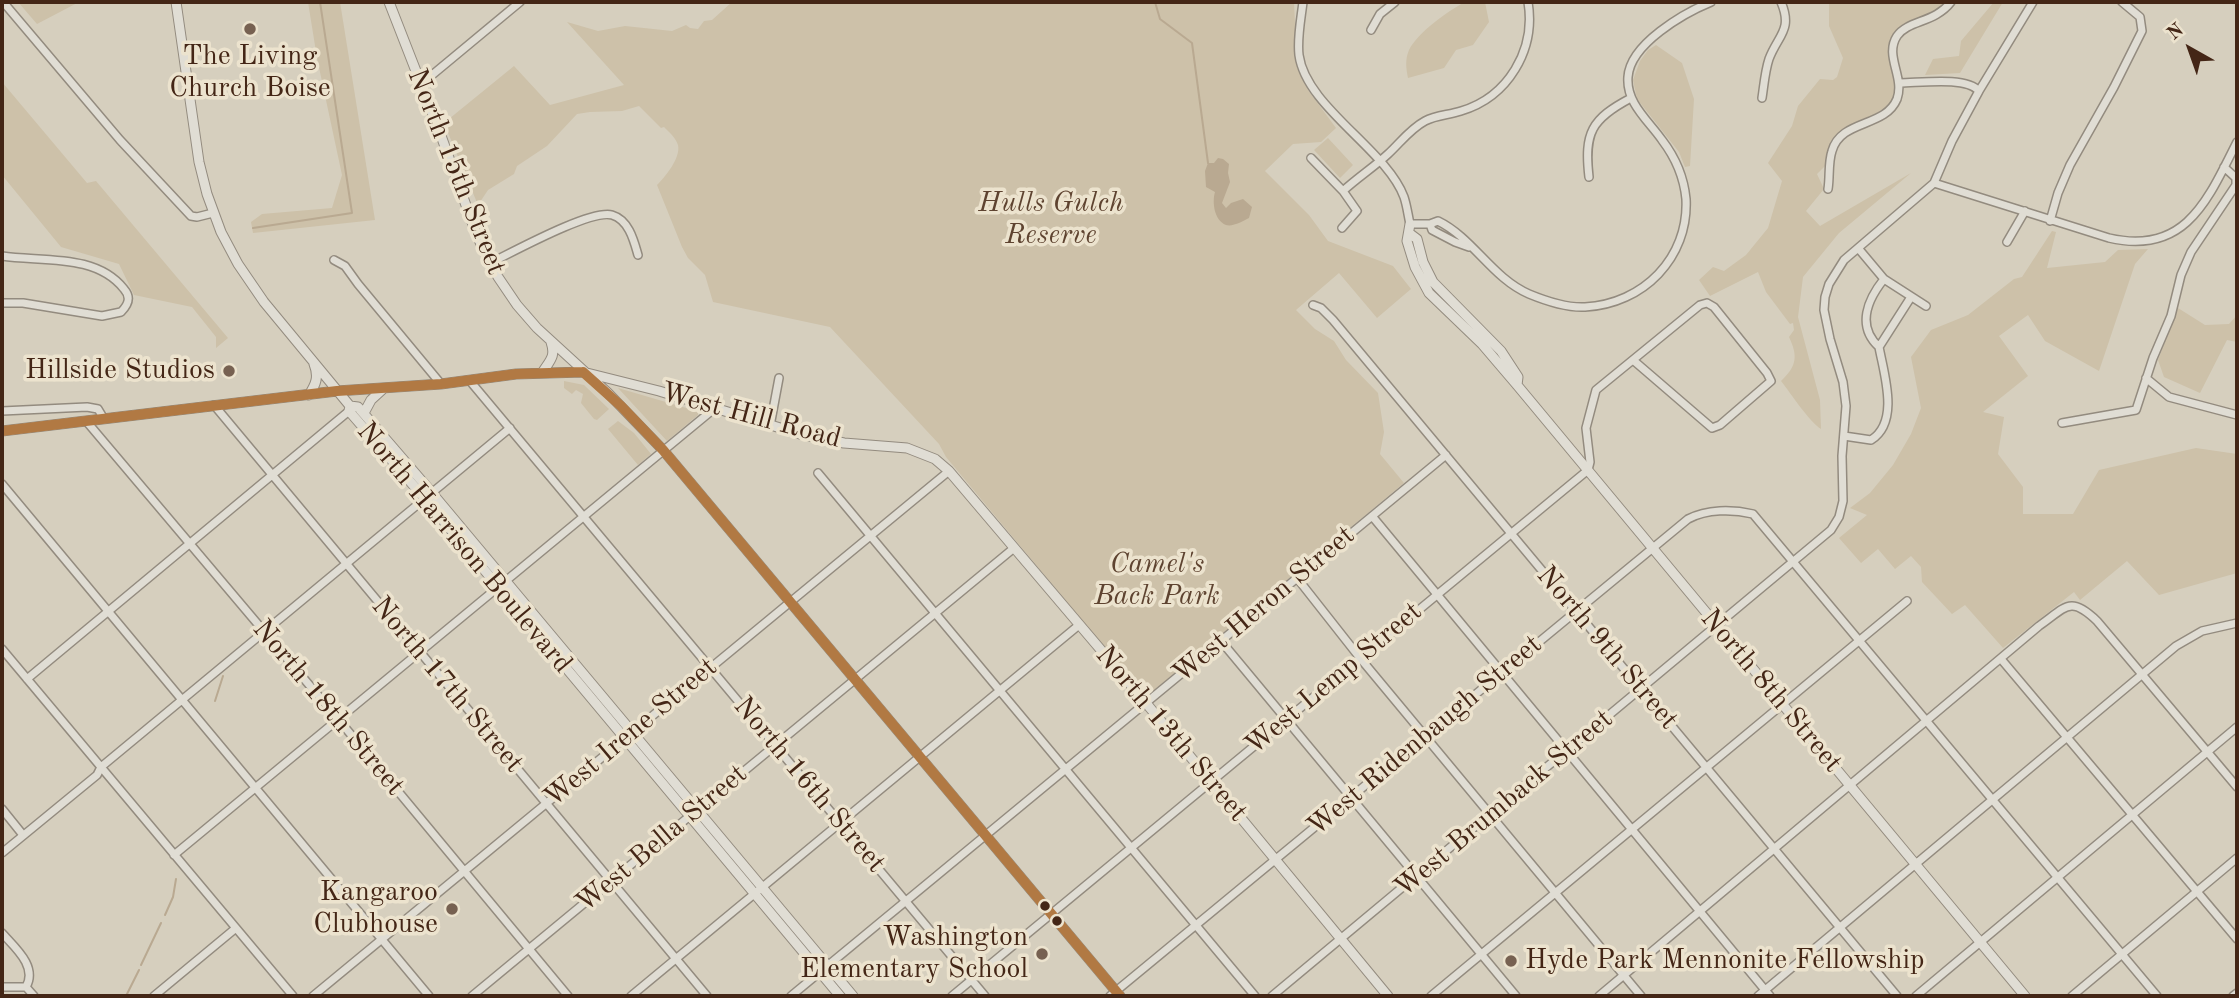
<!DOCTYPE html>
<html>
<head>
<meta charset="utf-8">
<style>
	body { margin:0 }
	#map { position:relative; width:2239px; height:998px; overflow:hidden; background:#d6cfbe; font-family:"Old Standard TT",serif }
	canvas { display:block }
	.frame { position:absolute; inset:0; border:4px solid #442616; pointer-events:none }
	.north { position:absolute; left:2155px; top:14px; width:70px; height:70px; -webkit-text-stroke:5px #ece3ce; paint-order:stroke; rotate:320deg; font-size:19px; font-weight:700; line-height:28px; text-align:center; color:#442616 }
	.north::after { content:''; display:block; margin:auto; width:24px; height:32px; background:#442616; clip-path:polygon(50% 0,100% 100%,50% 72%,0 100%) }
</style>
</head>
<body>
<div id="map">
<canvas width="2239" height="998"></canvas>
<div class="frame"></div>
<div class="north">N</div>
</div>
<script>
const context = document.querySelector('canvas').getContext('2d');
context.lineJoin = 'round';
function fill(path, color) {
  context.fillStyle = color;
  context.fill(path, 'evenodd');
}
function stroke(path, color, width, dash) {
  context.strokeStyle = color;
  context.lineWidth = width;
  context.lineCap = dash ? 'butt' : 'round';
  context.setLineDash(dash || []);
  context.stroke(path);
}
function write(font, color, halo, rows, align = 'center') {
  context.font = font + ' "Old Standard TT",serif';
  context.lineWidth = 7;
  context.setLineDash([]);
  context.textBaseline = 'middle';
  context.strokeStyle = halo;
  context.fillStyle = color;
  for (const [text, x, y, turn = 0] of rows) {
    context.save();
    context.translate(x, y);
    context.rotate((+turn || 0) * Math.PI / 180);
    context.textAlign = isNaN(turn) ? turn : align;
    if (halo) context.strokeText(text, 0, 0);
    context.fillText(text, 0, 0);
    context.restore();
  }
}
fill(new Path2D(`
	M 18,2 L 79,2 L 37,24 Z
	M 308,2 L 340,2 L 375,220 L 253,233 L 251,222 L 262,214 L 332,208 L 342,175 L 317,58 Z
	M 732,2 L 1294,2 L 1297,67 L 1308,90 L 1336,128 L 1321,142 L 1293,144 L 1265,171 L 1309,215 L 1328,241 L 1393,266 L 1411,289 L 1377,318 L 1339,273 L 1296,310 L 1315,329 L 1334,341 L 1346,360 L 1378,393 L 1384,432 L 1380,454 L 1404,483 L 1146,697 L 946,457 L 939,444 L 830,327 L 713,302 L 705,275 L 688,258 L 682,247 L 657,185 C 665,177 681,158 678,145 C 676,138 669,132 664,127 L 661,128 L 639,106 L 622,111 L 590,112 L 577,114 L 547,146 L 517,166 L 514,174 L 488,190 L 478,205 L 444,123 L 514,66 L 550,105 L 624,85 L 567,22 L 598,31 L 625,26 L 672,31 L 686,25 L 690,28 L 698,29 L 704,21 L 712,20 Z
	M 1465,2 L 1485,2 L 1489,22 L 1473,45 L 1456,50 L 1444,68 L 1408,78 C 1406,68 1405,59 1409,50 C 1418,32 1448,11 1465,2 Z
	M 1829,2 L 1946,2 C 1931,19 1901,18 1892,36 C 1880,58 1906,85 1889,105 C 1885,110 1877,113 1871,116 C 1843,127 1830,132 1827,164 L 1817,174 L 1824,189 L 1806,211 L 1820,226 L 1911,173 L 1839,233 L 1803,277 L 1798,317 L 1820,400 L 1821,429 C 1808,420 1792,395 1781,381 C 1797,366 1798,356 1789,337 L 1794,330 L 1793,323 L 1790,324 L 1766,292 L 1758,272 L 1710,296 L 1699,280 L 1713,267 L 1724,271 L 1746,255 L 1768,228 L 1782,181 L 1768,163 L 1792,126 L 1798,106 L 1820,79 L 1833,80 L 1837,77 L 1843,58 L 1829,26 Z
	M 1994,2 L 2003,2 L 1960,73 L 1925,75 L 1933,59 L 1959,56 L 1961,41 Z
	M 1656,45 L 1682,63 L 1694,99 L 1690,166 L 1685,167 L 1679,152 L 1637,99 L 1633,80 L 1640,61 L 1648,50 Z
	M 2,82 L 87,183 L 96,181 L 228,338 L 216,348 L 216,337 L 192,307 L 134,295 L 119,264 L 61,247 L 2,175 Z
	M 1328,138 L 1353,165 L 1340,178 L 1314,150 Z
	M 2052,231 L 2056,232 L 2047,268 L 2105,262 L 2118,250 L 2148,249 L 2135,264 L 2099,371 L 2045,341 L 2028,315 L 1999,336 L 2028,376 L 1983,412 L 2004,417 L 1998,454 L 2023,487 L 2023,514 L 2073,514 L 2099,470 L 2196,448 L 2237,454 L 2237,573 L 2159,595 L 2127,561 L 2080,600 L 2074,592 L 2003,648 L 1965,605 L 1952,614 L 1922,582 L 1921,567 L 1911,556 L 1895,569 L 1878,549 L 1861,563 L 1839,538 L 1867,515 L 1850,508 L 1870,493 L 1893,465 L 1911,434 L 1921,408 L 1911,357 L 1931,330 L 1968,315 L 2014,279 L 2022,277 Z
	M 2178,308 L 2205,325 L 2229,324 L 2237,315 L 2237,342 L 2227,340 L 2200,393 L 2164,377 L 2158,360 Z
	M 564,381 L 584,385 L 609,409 L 597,420 L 594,419 L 581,403 L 583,394 L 576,390 L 572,394 L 564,388 Z
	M 618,388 L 693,410 L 698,412 L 698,415 L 667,441 Z
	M 618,421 L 634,433 L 651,454 L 638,465 L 608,429 Z`), '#cdc1a9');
fill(new Path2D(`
	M 1218,158 L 1223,159 L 1229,164 L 1228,173 L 1230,182 L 1222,203 L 1226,208 L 1231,203 L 1243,199 L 1252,207 L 1249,218 C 1243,221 1233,227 1226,225 C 1214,220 1212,202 1215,192 L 1206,187 L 1205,171 L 1208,163 L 1214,163 Z`), '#b9a991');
stroke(new Path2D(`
	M 1155,2 L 1160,19 L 1192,43 L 1208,163
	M 253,228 L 352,213 L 320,2
	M 215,701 L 223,676
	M 165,915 L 173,897 L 176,879
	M 141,965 L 161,923
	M 126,996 L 139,970`), '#b9a991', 2);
const minor = new Path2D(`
	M 1303,2 C 1301,19 1297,38 1299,55 C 1306,107 1386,149 1404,197 C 1407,206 1408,215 1410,224 L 1430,224
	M 4,3 L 120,140 L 191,216 L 197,217 L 213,213
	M 1371,30 L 1380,14 L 1395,2
	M 1900,83 C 1919,83 1966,76 1979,91
	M 420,85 L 520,2
	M 1762,98 C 1764,85 1765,71 1769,59 C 1778,35 1793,30 1781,2
	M 1311,158 L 1343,191
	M 1589,177 C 1584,133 1591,119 1631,98
	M 1934,183 L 2109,238 C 2186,256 2208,199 2237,142
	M 1828,189 C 1830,177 1828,163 1832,151 C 1841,119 1885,128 1897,99 C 1905,77 1884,56 1897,36 C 1908,20 1935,23 1951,2
	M 2050,221 L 2058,193 L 2070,165 L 2114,87 L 2142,31 L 2140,17 L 2122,2
	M 1342,228 L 1357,211 L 1343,191 C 1357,178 1374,167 1388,154 C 1400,143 1410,129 1425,121 C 1436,115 1449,115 1461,111 C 1508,97 1536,50 1528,2
	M 2007,242 L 2025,211
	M 1469,247 L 1455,242 L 1432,230 L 1430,224 L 1438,221 C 1473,238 1492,278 1529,294 C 1546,301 1567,308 1585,307 C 1643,304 1689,258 1686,199 C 1684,178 1675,157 1662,140 C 1648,120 1626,103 1628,77 C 1630,44 1684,13 1711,2
	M 1858,248 L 1884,279 L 1926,306
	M 2,256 C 41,262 96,253 124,289 C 131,297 129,304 121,312 L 102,316 L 23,303 L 2,303
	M 334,260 L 345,266 L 358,284 L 441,384
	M 490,263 C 513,252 591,209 612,215 C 629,220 634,241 638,255
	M 1313,305 L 1321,308 L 1333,320 L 1897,996
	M 1879,347 L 1911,297
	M 2146,378 L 2169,397 L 2237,415
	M 470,381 L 985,996
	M 214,405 L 707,996
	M 2,411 L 87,407 L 98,409 L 104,419
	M 87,422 L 338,719 L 568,996
	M 2062,423 L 2136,410 L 2153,358 L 2171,316 L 2181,275 L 2191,252 L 2236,185 L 2236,178 L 2224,167
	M 770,426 L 779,378
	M 1844,436 L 1871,440 C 1900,422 1884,374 1879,347 C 1856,326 1868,299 1884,279
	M 818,473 L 1255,996
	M 2,484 L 429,996
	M 1372,516 L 1770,996
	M 1297,578 L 1360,658 L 1641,996
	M 1221,641 L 1516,996
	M 2,649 L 293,996
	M 2001,659 L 2237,939
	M 27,679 L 349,411
	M 2,809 L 23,835
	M 2,853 L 97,775 L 101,767 L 510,428
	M 174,855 L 715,408
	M 2,933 C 14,947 38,966 26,987 L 2,987
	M 26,987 L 34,996
	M 154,996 L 236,928
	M 313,996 L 949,471
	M 472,996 L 1014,548
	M 631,996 L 1079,625
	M 791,996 L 1446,455
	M 952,996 L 1588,470 L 1590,462 L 1586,428 L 1596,390 L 1700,305 L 1707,303 L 1714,307 L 1767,373 L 1771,381 L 1720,425 L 1712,428 L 1633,360
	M 1110,996 L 1688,519 C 1707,509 1732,509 1753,514 L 2157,996
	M 1272,996 L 1831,530 L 1839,517 L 1843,501 L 1842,456 L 1846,406 L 1843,382 L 1830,339 L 1824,310 L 1825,297 L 1829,284 L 1844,260 L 1934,183 L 1952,141 L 1979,91 L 2033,2
	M 1431,996 L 1907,601
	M 1599,996 L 2039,626 C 2066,607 2070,595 2097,621 L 2237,787
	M 1758,996 L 2176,646 L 2202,631 L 2237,623
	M 1916,996 L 2237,727
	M 2072,996 L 2237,858
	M 2233,996 L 2237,993`);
const tertiary = new Path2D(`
	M 176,2 L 199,162 L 207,194 L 221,232 L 238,264 L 264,302 L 350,406 L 349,411 L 420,493 L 840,996
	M 389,2 L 439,130 L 477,236 L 498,277 L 517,305 L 537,328 L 608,393 L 663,450 L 1120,996
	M 1410,224 L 1407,241 L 1415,267 L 1429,293 L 1482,344 L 1517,385 L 2025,996
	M 1409,233 L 1417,239 L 1423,262 L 1433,282 L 1501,351 L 1518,377 L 1517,385
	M 542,373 C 550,360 556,357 551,342
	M 309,395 C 316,384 319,377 314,364
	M 350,406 L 358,407 L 427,487 L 853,996
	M 364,413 L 371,400 L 383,389
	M 2,431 L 337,391 L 441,384 L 516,374 L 583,372 L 659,391 L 800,434 L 844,443 L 907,448 L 935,459 L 949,471 L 1146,703 L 1388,996`);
stroke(minor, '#938b7f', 10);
stroke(tertiary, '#938b7f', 11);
stroke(minor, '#e0ddd4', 7);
stroke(tertiary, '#e0ddd4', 9);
stroke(new Path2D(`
	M 583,372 L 621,406 L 663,450 L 1120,996
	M 2,431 L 337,391 L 441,384 L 516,374 L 583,372`), '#b17943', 10);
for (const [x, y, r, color] of [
	[250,29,7,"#776151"],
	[229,371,7,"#776151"],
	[1045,906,6,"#442616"],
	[452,909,7,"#776151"],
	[1057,921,6,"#442616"],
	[1042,954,7,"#776151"],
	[1511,961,7,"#776151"]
]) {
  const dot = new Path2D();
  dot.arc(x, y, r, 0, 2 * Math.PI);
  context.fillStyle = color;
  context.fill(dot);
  stroke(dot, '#ece3ce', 2.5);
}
write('28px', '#442616', '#ece3ce', [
	["The Living",250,57,"center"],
	["Church Boise",250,89,"center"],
	["Hillside Studios",215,371],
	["Kangaroo",438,893],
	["Clubhouse",438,925],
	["Washington",1028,938],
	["Elementary School",1028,970],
	["Hyde Park Mennonite Fellowship",1525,961,"left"]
], 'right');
write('28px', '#442616', '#ece3ce', [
	["North 15th Street",456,172,68],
	["West Hill Road",751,416,15],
	["North Harrison Boulevard",464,548,50],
	["West Heron Street",1264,605,-40],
	["North 9th Street",1607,648,50],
	["West Lemp Street",1334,679,-40],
	["North 17th Street",447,685,50],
	["North 8th Street",1771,691,50],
	["North 18th Street",328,708,50],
	["West Irene Street",631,733,-40],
	["North 13th Street",1171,734,50],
	["West Ridenbaugh Street",1425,736,-40],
	["North 16th Street",809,785,50],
	["West Brumback Street",1504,804,-40],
	["West Bella Street",662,839,-40]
]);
write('italic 28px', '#5e4330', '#ece3ce', [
	["Hulls Gulch",1051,204],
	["Reserve",1051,236],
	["Camel's",1157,565],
	["Back Park",1157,597]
]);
</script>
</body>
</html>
